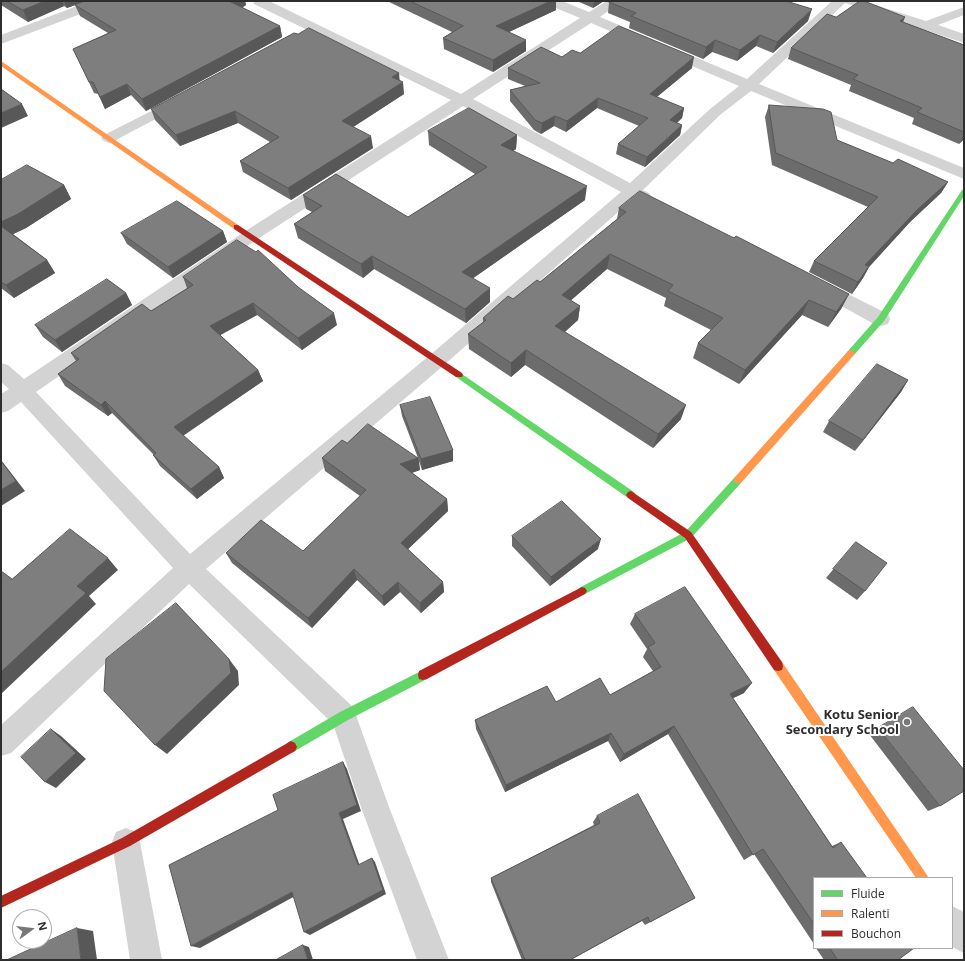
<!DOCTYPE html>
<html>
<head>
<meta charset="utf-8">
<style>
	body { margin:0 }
	#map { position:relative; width:965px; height:961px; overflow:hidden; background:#fff; font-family:"Open Sans",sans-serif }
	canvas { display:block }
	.frame { position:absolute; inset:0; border:2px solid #2e2e2e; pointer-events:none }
	.legend { position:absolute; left:813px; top:877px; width:140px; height:72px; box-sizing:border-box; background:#fff; border:1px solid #ababab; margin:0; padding:5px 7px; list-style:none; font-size:12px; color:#2e2e2e }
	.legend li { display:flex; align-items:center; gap:8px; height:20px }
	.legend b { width:20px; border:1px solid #ababab }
	.north { position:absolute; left:12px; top:909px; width:40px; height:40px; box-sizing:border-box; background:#fff; border:1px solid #ababab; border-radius:50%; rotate:75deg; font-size:11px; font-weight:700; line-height:16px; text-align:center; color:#2e2e2e }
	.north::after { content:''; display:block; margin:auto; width:14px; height:18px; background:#777; clip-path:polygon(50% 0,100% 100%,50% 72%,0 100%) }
</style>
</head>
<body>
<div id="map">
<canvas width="965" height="961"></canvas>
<div class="frame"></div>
<ul class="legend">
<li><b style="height:5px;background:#63d668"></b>Fluide</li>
<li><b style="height:5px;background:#ff974d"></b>Ralenti</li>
<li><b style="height:5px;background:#b3261e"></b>Bouchon</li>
</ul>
<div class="north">N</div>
</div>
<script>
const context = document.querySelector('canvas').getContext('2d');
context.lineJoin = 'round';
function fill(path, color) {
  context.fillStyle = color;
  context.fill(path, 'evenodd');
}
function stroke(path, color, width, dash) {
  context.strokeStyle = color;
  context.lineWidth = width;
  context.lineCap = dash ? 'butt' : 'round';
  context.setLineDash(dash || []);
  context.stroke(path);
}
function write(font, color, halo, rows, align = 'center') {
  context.font = font + ' "Open Sans",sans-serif';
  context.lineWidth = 4;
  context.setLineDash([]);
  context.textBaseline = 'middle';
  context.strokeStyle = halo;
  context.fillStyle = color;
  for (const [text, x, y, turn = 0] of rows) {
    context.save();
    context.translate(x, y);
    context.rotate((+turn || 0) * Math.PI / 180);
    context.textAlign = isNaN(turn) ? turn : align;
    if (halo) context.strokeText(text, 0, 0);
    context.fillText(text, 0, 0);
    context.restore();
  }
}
fill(new Path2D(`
	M 90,1 L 108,1 L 107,4 L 1,44 L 1,35 Z
	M 253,1 L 269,1 L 461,94 L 580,18 L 546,4 L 545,1 L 562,1 L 589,12 L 607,1 L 622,1 L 600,17 L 747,79 L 832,1 L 863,1 L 926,21 L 964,7 L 964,15 L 938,25 L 964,34 L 964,43 L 845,3 L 759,84 L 964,168 L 964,179 L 751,91 L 720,115 L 643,190 L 649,193 L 651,197 L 649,201 L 643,202 L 633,199 L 444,365 L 206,569 L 353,707 L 389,807 L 449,960 L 417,960 L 361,807 L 333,724 L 189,584 L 11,753 L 1,756 L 1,725 L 173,568 L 21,402 L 8,411 L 1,413 L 1,394 L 9,389 L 1,382 L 1,363 L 8,365 L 24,379 L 244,232 L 451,100 L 254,4 ZM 591,23 L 739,86 L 710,109 L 630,183 L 473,99 ZM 463,106 L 621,192 L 430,355 L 190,554 L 36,392 L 256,240 Z
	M 179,97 L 184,98 L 186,101 L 184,104 L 114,141 L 109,143 L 104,141 L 101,138 L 104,135 Z
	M 820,281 L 826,283 L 888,314 L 890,319 L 888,324 L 881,326 L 874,324 L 814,291 L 811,287 L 814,283 Z
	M 126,828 L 136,832 L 140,842 L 162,960 L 130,960 L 112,842 L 116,832 Z
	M 952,906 L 964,912 L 964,953 L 952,947 Z`), '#d3d3d3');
fill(new Path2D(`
	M 964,189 L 964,196 L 884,321 L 854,355 L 848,355 L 847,353 L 848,351 L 878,317 L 962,190 Z
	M 459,372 L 634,492 L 636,495 L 634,498 L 628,498 L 456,377 L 455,375 L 456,373 Z
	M 738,476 L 741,477 L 742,480 L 741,483 L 691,538 L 585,594 L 582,595 L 579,594 L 577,591 L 579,588 L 685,532 L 735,477 Z
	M 423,670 L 427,671 L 428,675 L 427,679 L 348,720 L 295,751 L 291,753 L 287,751 L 285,747 L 287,743 L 340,712 Z`), '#63d668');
fill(new Path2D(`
	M 1,61 L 238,225 L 238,229 L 234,229 L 1,66 Z
	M 851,350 L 855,353 L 854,355 L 741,483 L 735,483 L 734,480 L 735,477 L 848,351 Z
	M 778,661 L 782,662 L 929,878 L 916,878 L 774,670 L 773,666 L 774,662 Z`), '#ff974d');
fill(new Path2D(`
	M 234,225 L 238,225 L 462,373 L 463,375 L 462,377 L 456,377 L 234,229 Z
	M 631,491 L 691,532 L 782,662 L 783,666 L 782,670 L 778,671 L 774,670 L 685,538 L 628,498 L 626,495 L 628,492 Z
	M 582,587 L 585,588 L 587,591 L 585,594 L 427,679 L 423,680 L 419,679 L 418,675 L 419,671 Z
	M 291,741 L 295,743 L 297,747 L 295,751 L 130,846 L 1,908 L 1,896 L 122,838 Z`), '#b3261e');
fill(new Path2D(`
	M 1,1 L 245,1 L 246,5 L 242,8 L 280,26 L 282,37 L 146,111 L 131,95 L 105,109 L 98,94 L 94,93 L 73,49 L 108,33 L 80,16 L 75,5 L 67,8 L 64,6 L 28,22 L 1,5 Z
	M 387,1 L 556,1 L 556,10 L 509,32 L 526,51 L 493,72 L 444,49 L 443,38 L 452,32 Z
	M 577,1 L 604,1 L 593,8 Z
	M 609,2 L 808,21 L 773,53 L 756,46 L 737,61 L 712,52 L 703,59 L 629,28 L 630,22 L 608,13 Z
	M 836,17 L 903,22 L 964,45 L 964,139 L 959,144 L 912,124 L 914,118 L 849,91 L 851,85 L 788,59 L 791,48 Z
	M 580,53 L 692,68 L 657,97 L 684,108 L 682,118 L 677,123 L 682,125 L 680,135 L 645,167 L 616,154 L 618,144 L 639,126 L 597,108 L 566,132 L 554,126 L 541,134 L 534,130 L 510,101 L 510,90 L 525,86 L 508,79 L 508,68 Z
	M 400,80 L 404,94 L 353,127 L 373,148 L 291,200 L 243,172 L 240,161 L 270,142 L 238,123 L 180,146 L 155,120 L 151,109 Z
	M 769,105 L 837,140 L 893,163 L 948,182 L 941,193 L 910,222 L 869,267 L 863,278 L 852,294 L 809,272 L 814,261 L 868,207 L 772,165 L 765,117 Z
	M 428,131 L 517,135 L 516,149 L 513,151 L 585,200 L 473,278 L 490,302 L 466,323 L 374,269 L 363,278 L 298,238 L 294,224 L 312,212 L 306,209 L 303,195 L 408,217 L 475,174 L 429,145 Z
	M 1,180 L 64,185 L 71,199 L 26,228 L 13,234 L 47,260 L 55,273 L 14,298 L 1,288 Z
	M 619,208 L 734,238 L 849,294 L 841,309 L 828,327 L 802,315 L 739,384 L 693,358 L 698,343 L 711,330 L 664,306 L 666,298 L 607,269 L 571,300 L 580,306 L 578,320 L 565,332 L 681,419 L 653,448 L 525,365 L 511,377 L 469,349 L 468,334 L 483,323 L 483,318 L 540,282 L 617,219 Z
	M 223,231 L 227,242 L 173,278 L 127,244 L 121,233 Z
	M 183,277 L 337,325 L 302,350 L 257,315 L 220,335 L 258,370 L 263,381 L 183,436 L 219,467 L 224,478 L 197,499 L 160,466 L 153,455 L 154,455 L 112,413 L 108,416 L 65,386 L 58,374 L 76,361 L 71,353 L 151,311 L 187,288 Z
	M 126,293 L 132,305 L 62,352 L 43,337 L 35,325 Z
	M 908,380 L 901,392 L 855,451 L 823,432 L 829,421 Z
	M 400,405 L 453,450 L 453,461 L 422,470 L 419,461 L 420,470 L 412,473 L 447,499 L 448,511 L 408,549 L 443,582 L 444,592 L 421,613 L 400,592 L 384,606 L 357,580 L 312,628 L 232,563 L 226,553 L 303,551 L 360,496 L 325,471 L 322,458 L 347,443 L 418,458 L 402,416 Z
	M 512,536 L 598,549 L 550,586 L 512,546 Z
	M 856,542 L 865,591 L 857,600 L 826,578 Z
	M 635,614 L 744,693 L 733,698 L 832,846 L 841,842 L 814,878 L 814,944 L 754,854 L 744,860 L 668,734 L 620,762 L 608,741 L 505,792 L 476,729 L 475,720 L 556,702 L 610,695 L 653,671 L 643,657 L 647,649 L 630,624 Z
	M 878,728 L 940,806 L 928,811 L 869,734 Z
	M 597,816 L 695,898 L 645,925 L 642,921 L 570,960 L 522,960 L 491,882 L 491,878 L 594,825 L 593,822 Z
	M 816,948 L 914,948 L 898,960 L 824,960 Z`), '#6c6c6c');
fill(new Path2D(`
	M 45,1 L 62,1 L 64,6 L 28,22 L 23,10 Z
	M 64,1 L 86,1 L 67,8 Z
	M 229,1 L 245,1 L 246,5 L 232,13 Z
	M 551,1 L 556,1 L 556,10 L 496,38 L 496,26 Z
	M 594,1 L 604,1 L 593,8 Z
	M 812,9 L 808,21 L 773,53 L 777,42 Z
	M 905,17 L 901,28 L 900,21 Z
	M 280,26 L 282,37 L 146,111 L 142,99 Z
	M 760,35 L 756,46 L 737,61 L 740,50 Z
	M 526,40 L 526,51 L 493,72 L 493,60 Z
	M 715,40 L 712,52 L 703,59 L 706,47 Z
	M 694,57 L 692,68 L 648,104 L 650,94 Z
	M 399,73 L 400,84 L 403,82 L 404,94 L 344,133 L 342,121 L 392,77 Z
	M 127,84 L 131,95 L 105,109 L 100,97 Z
	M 598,98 L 597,108 L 566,132 L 567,121 Z
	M 22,104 L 28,116 L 1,128 L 1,113 Z
	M 684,108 L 682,118 L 668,130 L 670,120 Z
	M 235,111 L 238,123 L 180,146 L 176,135 Z
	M 555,116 L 554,126 L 541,134 L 542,123 Z
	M 682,125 L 680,135 L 645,167 L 647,157 Z
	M 517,135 L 516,149 L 500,159 L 501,145 Z
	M 964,135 L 964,139 L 959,144 Z
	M 371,136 L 373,148 L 291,200 L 288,188 Z
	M 948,182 L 941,193 L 910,222 L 869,267 L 863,278 L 852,294 L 865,265 L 917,210 Z
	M 64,185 L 71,199 L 26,228 L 7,237 L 1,228 L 1,222 Z
	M 587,186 L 585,200 L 462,286 L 462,272 Z
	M 223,231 L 227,242 L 173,278 L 168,267 Z
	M 610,254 L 607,269 L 560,310 L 562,295 Z
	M 372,256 L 374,269 L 363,278 L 361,264 Z
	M 47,260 L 55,273 L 14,298 L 6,285 Z
	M 490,288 L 490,302 L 466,323 L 465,309 Z
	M 126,293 L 132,305 L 62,352 L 55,340 Z
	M 849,294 L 841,309 L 828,327 L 836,312 Z
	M 809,300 L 802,315 L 739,384 L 745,370 Z
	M 253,303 L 257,315 L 215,338 L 210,326 Z
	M 580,306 L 578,320 L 554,341 L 555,326 Z
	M 334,313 L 337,325 L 302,350 L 298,338 Z
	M 526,350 L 525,365 L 511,377 L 511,363 Z
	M 258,370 L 263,381 L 179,438 L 174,427 Z
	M 908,380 L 901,392 L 855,451 L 863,440 Z
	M 105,401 L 112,413 L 108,416 L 101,405 Z
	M 686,405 L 681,419 L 653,448 L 658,434 Z
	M 453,450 L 453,461 L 422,470 L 421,459 Z
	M 418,458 L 420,470 L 402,476 L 400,464 Z
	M 1,460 L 25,491 L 1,506 Z
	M 219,467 L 224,478 L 197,499 L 191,489 Z
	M 447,499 L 448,511 L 403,554 L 401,543 Z
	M 601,539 L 598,549 L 550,586 L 551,577 Z
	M 108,558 L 118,570 L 89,596 L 96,604 L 1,694 L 1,672 L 77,586 Z
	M 354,569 L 357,580 L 312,628 L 308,618 Z
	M 398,582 L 400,592 L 384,606 L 382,596 Z
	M 443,582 L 444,592 L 421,613 L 420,603 Z
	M 229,659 L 238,671 L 239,685 L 167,754 L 155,745 Z
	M 752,683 L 744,693 L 723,703 L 730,694 Z
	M 674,726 L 668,734 L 620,762 L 624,754 Z
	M 51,729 L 61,736 L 86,759 L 56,788 L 45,782 Z
	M 611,733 L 608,741 L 505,792 L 506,785 Z
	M 343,762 L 347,769 L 361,811 L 343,819 L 361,869 L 358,865 L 339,813 Z
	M 372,858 L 375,862 L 386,894 L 310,935 L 304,932 Z
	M 292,892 L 297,895 L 200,948 L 191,946 Z
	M 77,928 L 93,931 L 97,960 L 81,960 Z
	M 303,945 L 309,947 L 313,960 L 308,960 Z`), '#585858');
const building = new Path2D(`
	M 7,1 L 45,1 L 23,10 Z
	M 85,1 L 229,1 L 280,26 L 142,99 L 127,84 L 100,97 L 93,82 L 89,82 L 73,49 L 116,30 L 75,5 Z
	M 410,1 L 551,1 L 496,26 L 526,40 L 493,60 L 443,38 L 463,26 Z
	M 611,1 L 786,1 L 812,9 L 777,42 L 760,35 L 740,50 L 715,40 L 706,47 L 631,16 L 636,13 L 609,2 Z
	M 860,1 L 864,1 L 905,17 L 900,21 L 964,45 L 964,132 L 917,112 L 922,108 L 853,79 L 858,75 L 791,48 L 827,14 L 836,17 Z
	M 619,26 L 694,57 L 650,94 L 684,108 L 670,120 L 682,125 L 647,157 L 618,144 L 648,118 L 598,98 L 567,121 L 555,116 L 542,123 L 535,120 L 510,90 L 540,83 L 508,68 L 541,47 L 562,57 L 572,50 L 580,53 Z
	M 309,28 L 399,73 L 392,77 L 403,82 L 342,121 L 371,136 L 288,188 L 240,161 L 279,137 L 235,111 L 176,135 L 151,109 L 294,33 L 298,34 Z
	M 1,89 L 22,104 L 1,113 Z
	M 769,105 L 823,109 L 831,112 L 837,140 L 893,163 L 898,159 L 948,182 L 917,210 L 865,265 L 869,266 L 858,282 L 814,261 L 878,197 L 776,153 Z
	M 469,108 L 517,135 L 501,145 L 587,186 L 462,272 L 490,288 L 465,309 L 372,256 L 361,264 L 294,224 L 322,206 L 303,195 L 336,174 L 408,217 L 487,167 L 428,131 Z
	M 27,165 L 64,185 L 18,214 L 1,222 L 1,180 Z
	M 640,191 L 734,238 L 736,236 L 849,294 L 836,312 L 809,300 L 745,370 L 698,343 L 723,318 L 668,291 L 673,285 L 610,254 L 562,295 L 580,306 L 555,326 L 686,405 L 658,434 L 526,350 L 511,363 L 468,334 L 486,320 L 483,318 L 508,296 L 513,299 L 537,280 L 540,282 L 626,212 L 619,208 Z
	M 177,201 L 223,231 L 168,267 L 121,233 Z
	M 1,226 L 47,260 L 6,285 L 1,282 Z
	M 237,240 L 256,252 L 258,250 L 298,287 L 334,313 L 298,338 L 253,303 L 210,326 L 258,370 L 174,427 L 219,467 L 191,489 L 153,455 L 156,453 L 105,401 L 101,405 L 58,374 L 79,359 L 71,353 L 142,304 L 151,311 L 193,285 L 183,277 Z
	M 107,279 L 126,293 L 55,340 L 35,325 Z
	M 877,364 L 908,380 L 863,440 L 829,421 Z
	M 430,397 L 453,450 L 421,459 L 400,405 Z
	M 368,424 L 418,458 L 400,464 L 447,499 L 401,543 L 443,582 L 420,603 L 398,582 L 382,596 L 354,569 L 308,618 L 226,553 L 261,520 L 303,551 L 366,490 L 322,458 L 342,440 L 347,443 Z
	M 1,461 L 16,481 L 1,490 Z
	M 562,501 L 601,539 L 551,577 L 512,536 Z
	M 70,529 L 108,558 L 77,586 L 86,593 L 1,672 L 1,571 L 12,579 Z
	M 856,542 L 887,563 L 865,591 L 833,569 Z
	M 685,587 L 752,683 L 730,694 L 833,848 L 841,842 L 867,878 L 814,878 L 814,924 L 763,849 L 753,855 L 674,726 L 624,754 L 611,733 L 506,785 L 475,720 L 547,686 L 556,702 L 600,678 L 610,695 L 661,667 L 648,647 L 655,643 L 635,614 Z
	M 176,603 L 229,659 L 231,673 L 155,745 L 104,691 L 106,659 Z
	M 913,707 L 964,770 L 964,791 L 940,806 L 878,728 Z
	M 51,729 L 76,753 L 45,782 L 21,757 Z
	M 343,762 L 357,805 L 339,813 L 358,865 L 372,858 L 383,890 L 304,932 L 292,892 L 191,946 L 169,865 L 278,810 L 273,795 Z
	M 638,794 L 695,898 L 650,922 L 648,917 L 570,960 L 525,960 L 491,878 L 600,823 L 597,816 Z
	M 77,928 L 81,960 L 7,960 Z
	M 303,945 L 308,960 L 276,960 Z
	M 830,948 L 914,948 L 898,960 L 838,960 Z`);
fill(building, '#7e7e7e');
stroke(building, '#585858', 1);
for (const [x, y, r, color] of [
	[907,722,4,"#777"]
]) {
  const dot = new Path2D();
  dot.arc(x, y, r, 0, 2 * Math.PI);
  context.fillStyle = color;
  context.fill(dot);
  stroke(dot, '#fff', 1.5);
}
write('bold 13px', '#2e2e2e', '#fff', [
	["Kotu Senior",899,715],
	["Secondary School",899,730]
], 'right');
</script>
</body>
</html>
